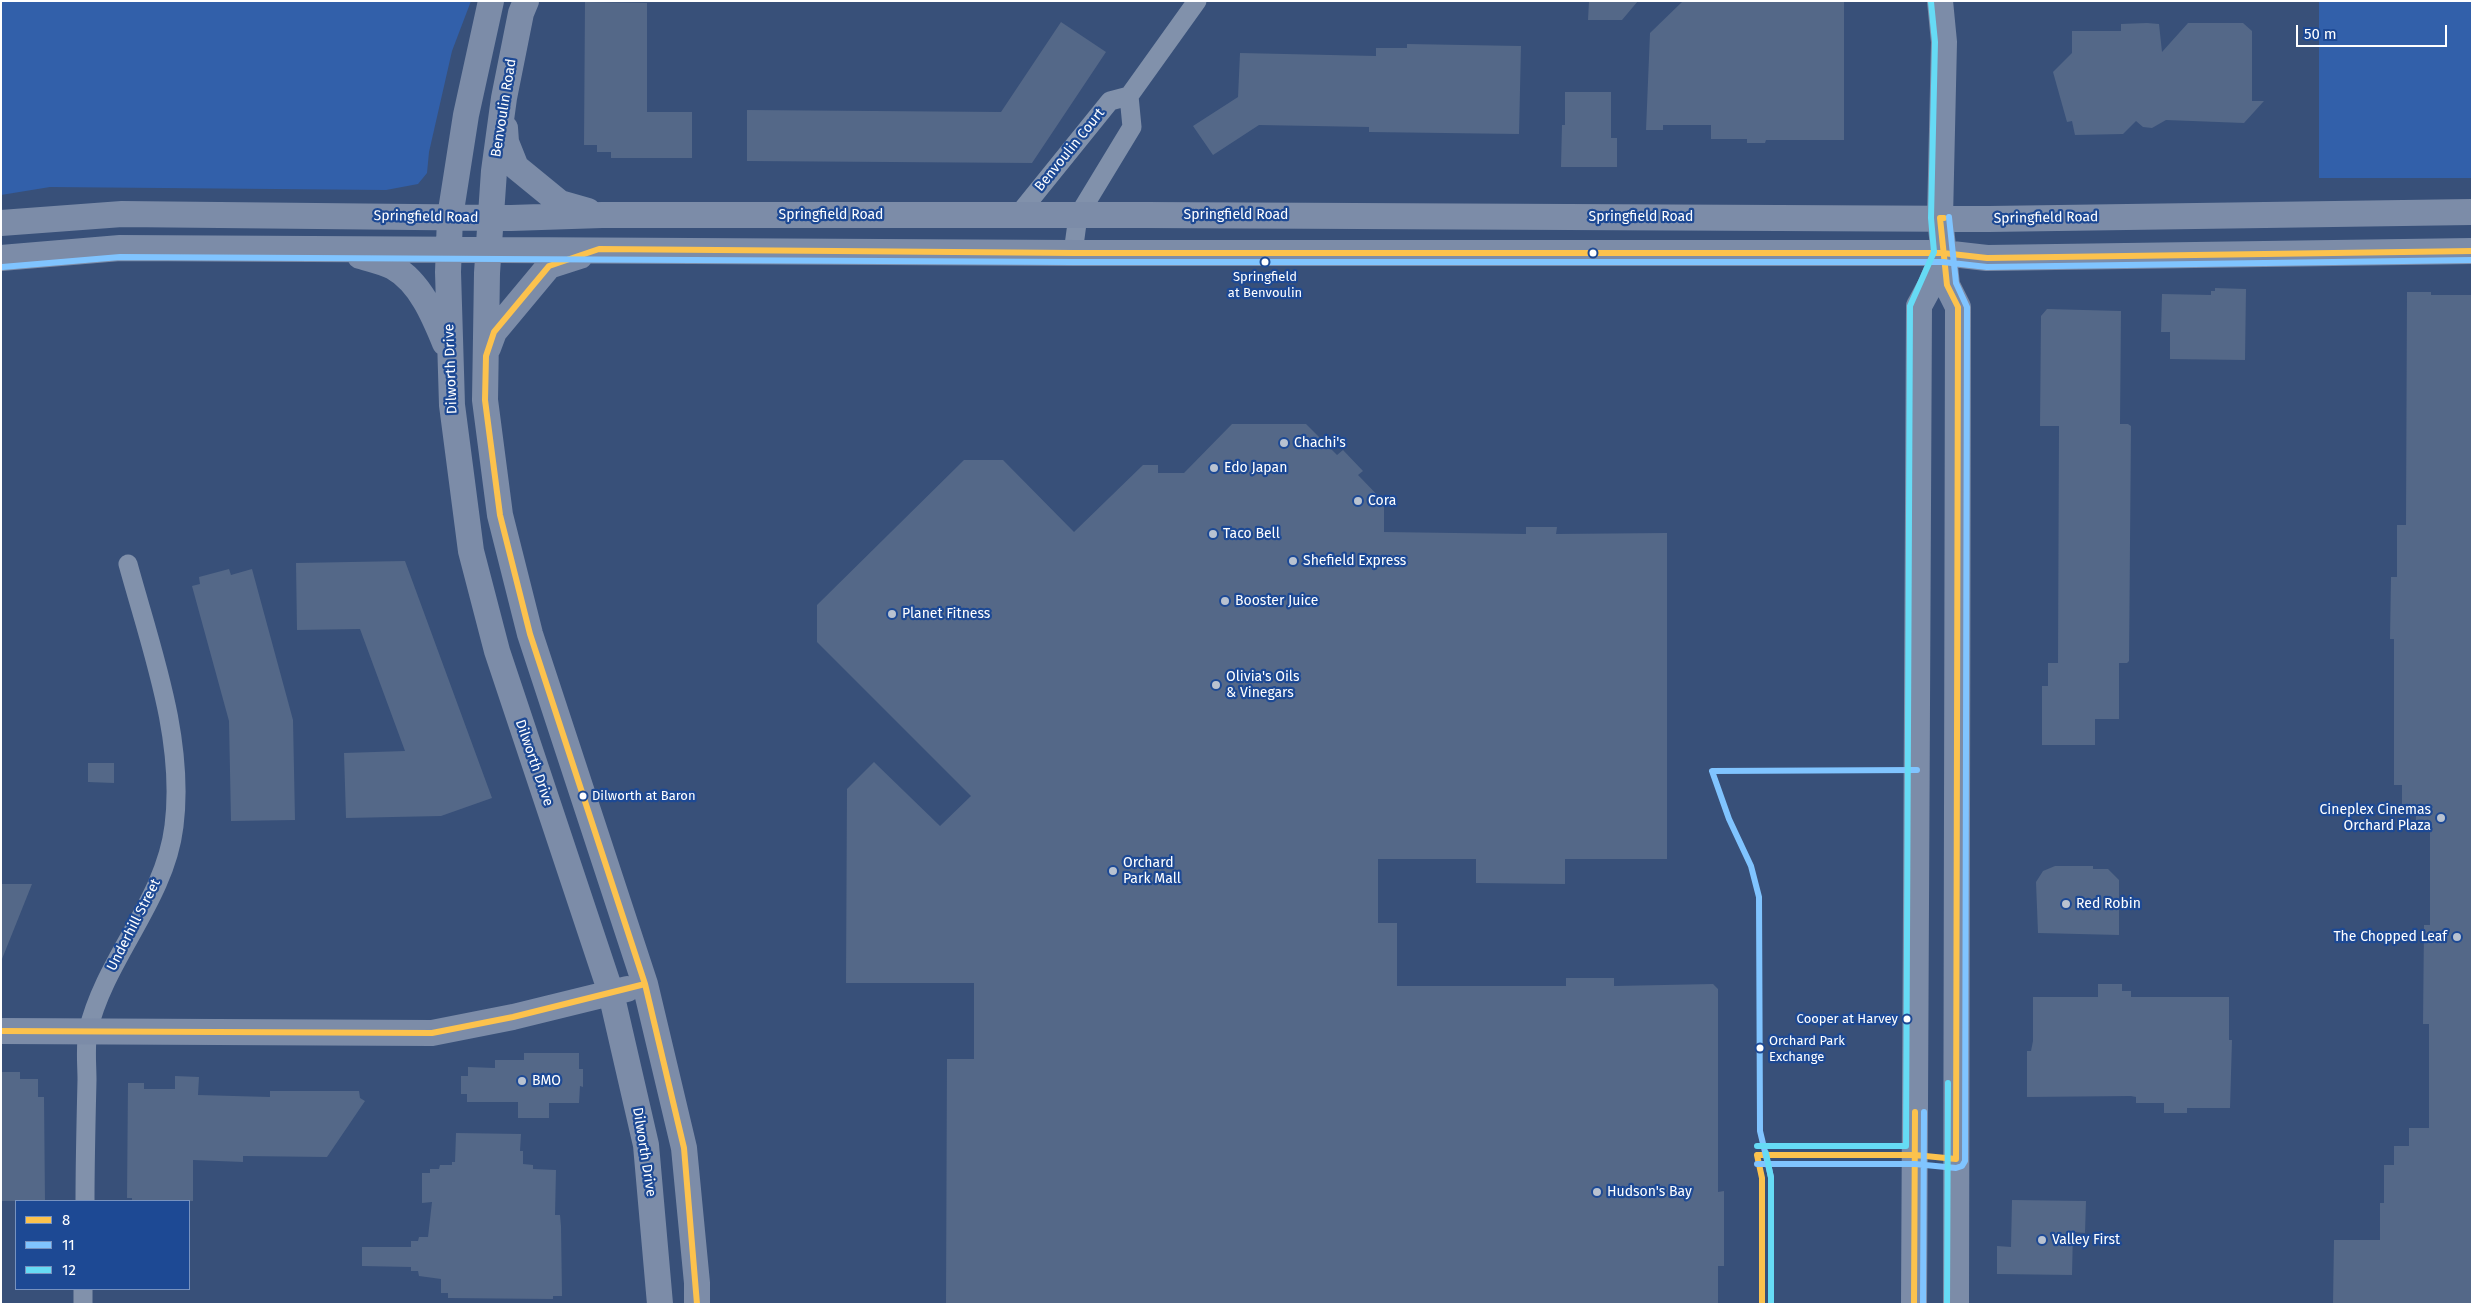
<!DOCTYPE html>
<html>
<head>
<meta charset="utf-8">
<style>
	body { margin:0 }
	#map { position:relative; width:2473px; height:1305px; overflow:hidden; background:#385079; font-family:"Fira Sans",sans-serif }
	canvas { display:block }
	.frame { position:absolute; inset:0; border:2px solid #fff; pointer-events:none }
	.legend { position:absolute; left:15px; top:1200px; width:175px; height:90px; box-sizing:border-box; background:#1d4994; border:1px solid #7792bf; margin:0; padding:6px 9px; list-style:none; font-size:15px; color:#fff }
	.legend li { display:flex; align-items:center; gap:10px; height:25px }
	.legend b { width:25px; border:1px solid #7792bf }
	.scale { position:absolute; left:2296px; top:25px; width:151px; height:22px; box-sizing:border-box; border:2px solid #fff; border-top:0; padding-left:6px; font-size:15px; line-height:18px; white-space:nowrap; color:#fff; -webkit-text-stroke:4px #1d4994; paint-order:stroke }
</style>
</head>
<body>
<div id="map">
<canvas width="2473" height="1305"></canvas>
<div class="frame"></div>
<ul class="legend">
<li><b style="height:6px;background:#fcc24d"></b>8</li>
<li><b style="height:6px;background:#80c4ff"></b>11</li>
<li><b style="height:6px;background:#66dbf5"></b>12</li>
</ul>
<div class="scale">50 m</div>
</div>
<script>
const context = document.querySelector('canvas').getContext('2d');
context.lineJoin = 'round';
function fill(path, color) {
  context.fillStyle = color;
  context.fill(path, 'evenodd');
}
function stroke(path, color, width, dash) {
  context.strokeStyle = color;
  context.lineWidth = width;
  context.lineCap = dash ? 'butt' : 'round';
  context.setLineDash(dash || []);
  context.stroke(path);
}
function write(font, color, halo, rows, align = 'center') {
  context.font = font + ' "Fira Sans",sans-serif';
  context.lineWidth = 4.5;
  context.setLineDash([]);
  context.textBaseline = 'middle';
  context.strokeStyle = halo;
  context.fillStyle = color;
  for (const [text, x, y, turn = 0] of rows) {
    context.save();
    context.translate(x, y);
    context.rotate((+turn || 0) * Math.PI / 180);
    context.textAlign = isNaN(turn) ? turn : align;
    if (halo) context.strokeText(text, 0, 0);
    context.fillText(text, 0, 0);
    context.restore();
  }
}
fill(new Path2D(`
	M 1,1 L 471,1 L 452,51 L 429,152 L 427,173 L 418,184 L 386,190 L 50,187 L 1,195 Z
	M 2319,1 L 2472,1 L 2472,178 L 2319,178 Z`), '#3260aa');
fill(new Path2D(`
	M 1589,1 L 1638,1 L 1622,20 L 1588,20 Z
	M 1683,1 L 1844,1 L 1844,140 L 1766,140 L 1765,143 L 1747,143 L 1747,139 L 1711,139 L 1711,125 L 1663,125 L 1663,130 L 1646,130 L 1650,33 Z
	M 585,2 L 647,3 L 647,112 L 692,112 L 692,158 L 611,158 L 611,152 L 597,152 L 597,145 L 584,145 Z
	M 1061,22 L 1106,52 L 1032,163 L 747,161 L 747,110 L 1001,112 Z
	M 2147,23 L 2159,24 L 2162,52 L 2188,23 L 2243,23 L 2252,31 L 2252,101 L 2264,101 L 2244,123 L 2166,120 L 2152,128 L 2143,127 L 2136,121 L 2123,134 L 2075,135 L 2072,121 L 2067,122 L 2053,72 L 2072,53 L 2072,31 L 2121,31 L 2121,24 Z
	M 1407,44 L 1521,46 L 1519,134 L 1369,132 L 1369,127 L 1259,125 L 1213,155 L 1193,126 L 1238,97 L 1240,53 L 1376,56 L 1376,48 L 1407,48 Z
	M 1565,92 L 1611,92 L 1611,138 L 1617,138 L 1617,167 L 1561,167 L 1562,125 L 1565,125 Z
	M 2215,288 L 2246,289 L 2245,360 L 2170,359 L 2170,332 L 2161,332 L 2162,294 L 2211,295 L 2211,291 L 2215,291 Z
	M 2407,292 L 2431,292 L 2431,295 L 2472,295 L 2472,1304 L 2333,1304 L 2334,1240 L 2380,1240 L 2380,1203 L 2384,1203 L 2384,1165 L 2394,1165 L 2394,1146 L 2409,1146 L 2409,1128 L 2429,1128 L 2429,1024 L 2423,1024 L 2424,925 L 2430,925 L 2430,822 L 2416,822 L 2416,804 L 2402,804 L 2402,785 L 2394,785 L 2394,639 L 2390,639 L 2391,577 L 2397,577 L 2397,525 L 2406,525 Z
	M 2047,309 L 2121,311 L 2120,424 L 2128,424 L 2131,426 L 2129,661 L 2127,663 L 2119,663 L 2119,719 L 2095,719 L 2095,745 L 2042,745 L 2042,686 L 2048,686 L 2048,663 L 2058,663 L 2059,426 L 2040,426 L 2041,316 Z
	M 1232,424 L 1306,424 L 1337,455 L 1343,450 L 1363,471 L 1358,475 L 1384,502 L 1384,532 L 1526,534 L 1526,527 L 1557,527 L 1556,534 L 1667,533 L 1667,859 L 1565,859 L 1565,884 L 1476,883 L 1476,859 L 1378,859 L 1378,923 L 1397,923 L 1397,986 L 1566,986 L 1566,978 L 1614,978 L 1614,986 L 1713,984 L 1718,989 L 1718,1192 L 1724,1191 L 1724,1266 L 1718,1266 L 1718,1304 L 946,1304 L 947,1059 L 974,1059 L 974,983 L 846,983 L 847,789 L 874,762 L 940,826 L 971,796 L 817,642 L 817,605 L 964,460 L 1003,460 L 1074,532 L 1143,465 L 1158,465 L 1158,473 L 1184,473 Z
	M 405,561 L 492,798 L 441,816 L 346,818 L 344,753 L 405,751 L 360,629 L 297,630 L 296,563 Z
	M 229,569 L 231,575 L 252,569 L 293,720 L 295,820 L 231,821 L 229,721 L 192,586 L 200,584 L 199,577 Z
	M 88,763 L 114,763 L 114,783 L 88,782 Z
	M 2055,866 L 2093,866 L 2093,869 L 2108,869 L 2119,880 L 2119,935 L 2038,933 L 2036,882 L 2043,871 Z
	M 1,884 L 32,884 L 2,959 L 1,959 Z
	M 2098,984 L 2122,984 L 2122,991 L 2131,991 L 2131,997 L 2229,997 L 2229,1040 L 2232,1040 L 2230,1108 L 2187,1108 L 2187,1113 L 2164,1113 L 2164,1103 L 2136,1103 L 2136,1097 L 2131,1096 L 2027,1097 L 2027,1051 L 2031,1051 L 2033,1041 L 2033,997 L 2098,997 Z
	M 524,1053 L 579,1053 L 579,1069 L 583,1069 L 583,1087 L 580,1086 L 579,1103 L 549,1103 L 549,1118 L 518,1118 L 518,1102 L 467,1102 L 467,1094 L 461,1094 L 461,1076 L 468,1076 L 468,1067 L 495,1068 L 495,1060 L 524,1060 Z
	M 1,1072 L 20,1072 L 20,1079 L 38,1079 L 38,1097 L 44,1097 L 45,1201 L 1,1201 Z
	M 175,1076 L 199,1077 L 198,1095 L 270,1097 L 270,1091 L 359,1091 L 360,1098 L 365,1101 L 327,1157 L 243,1156 L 243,1162 L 193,1160 L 193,1201 L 132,1201 L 132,1198 L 127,1198 L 128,1083 L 144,1083 L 144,1089 L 175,1089 Z
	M 456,1133 L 521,1134 L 520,1151 L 523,1151 L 523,1164 L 533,1165 L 533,1169 L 556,1170 L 555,1215 L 560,1215 L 561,1226 L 562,1296 L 553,1296 L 553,1299 L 448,1298 L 448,1293 L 441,1293 L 441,1279 L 419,1276 L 418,1271 L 411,1271 L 411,1267 L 362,1266 L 362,1247 L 411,1247 L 411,1241 L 418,1241 L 419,1237 L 428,1237 L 432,1202 L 422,1203 L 422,1173 L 430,1173 L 430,1169 L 439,1169 L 440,1165 L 452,1165 L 452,1162 L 455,1162 Z
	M 2012,1200 L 2086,1201 L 2085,1233 L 2073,1232 L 2072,1275 L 1997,1274 L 1997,1246 L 2011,1247 Z`), '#546888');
stroke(new Path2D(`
	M 1018,215 L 1110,101 L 1129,96 L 1197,1
	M 1073,253 L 1078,216 L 1132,127 L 1129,96
	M 85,1201 C 85,1161 86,1121 87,1080 C 87,1065 85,1046 88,1031 C 105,958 165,901 174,826 C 185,739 151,648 128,564
	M 83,1304 L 83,1289`), '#8191ab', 19);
stroke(new Path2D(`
	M 491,1 L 466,115 L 450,217 L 448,272 L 452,405 L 471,551 L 497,651 L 611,993 L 646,1145 L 660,1304
	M 526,1 L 521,13 L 504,98 L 494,171 L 487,273 L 485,400 L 500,515 L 530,634 L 645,984 L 684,1148 L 697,1283 L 697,1304
	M 1940,1 L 1944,42 L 1940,218 L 1947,285 L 1958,307 L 1956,1304
	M 505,128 L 506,142 L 516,167 L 560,203 L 588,211
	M 1,223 L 122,214 L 511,218 L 602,215 L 1146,215 L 1989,219 L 2472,212
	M 360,256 C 371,259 384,262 393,267 C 420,282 434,316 445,343
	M 1,258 L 120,248 L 1073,253 L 1943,253 L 1987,258 L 2472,251
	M 488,348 L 494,332 L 549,266 L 580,256
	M 1,1031 L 432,1033 L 513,1017 L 627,989
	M 1914,1304 L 1919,306 L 1931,284 L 1943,254`), '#7c8ca8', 26);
stroke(new Path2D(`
	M 1,1031 L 432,1033 L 513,1017 L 645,984
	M 1757,1155 L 1915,1155 L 1956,1159 L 1958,307 L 1947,285 L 1940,218 L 1944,218
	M 1757,1155 L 1762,1178 L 1762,1304
	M 697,1304 L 684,1148 L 645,984 L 530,634 L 500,515 L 485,400 L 486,356 L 494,332 L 549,266 L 599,249 L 1073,253 L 1943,253 L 1987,258 L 2472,251
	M 1914,1304 L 1915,1112`), '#fcc24d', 6);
stroke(new Path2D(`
	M 2,267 L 120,257 L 1073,262 L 1943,262 L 1987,267 L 2472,260
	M 1757,1164 L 1915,1164 L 1956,1168 L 1962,1166 L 1965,1161 L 1967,307 L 1956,283 L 1949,217
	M 1771,1304 L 1771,1177 L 1760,1131 L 1759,897 L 1751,866 L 1729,819 L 1712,771 L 1917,770
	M 1923,1304 L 1924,1112`), '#80c4ff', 6);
stroke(new Path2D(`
	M 1757,1146 L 1906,1146 L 1910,306 L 1934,252 L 1931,218 L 1935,42 L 1931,2
	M 1766,1153 L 1771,1178 L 1771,1304
	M 1947,1304 L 1948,1083`), '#66dbf5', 6);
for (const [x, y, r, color] of [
	[1593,253,4.5,"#fff"],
	[1265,262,4.5,"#fff"],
	[1284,443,5,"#b9c2d0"],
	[1214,468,5,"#b9c2d0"],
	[1358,501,5,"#b9c2d0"],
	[1213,534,5,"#b9c2d0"],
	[1293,561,5,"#b9c2d0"],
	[1225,601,5,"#b9c2d0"],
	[892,614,5,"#b9c2d0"],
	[1216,685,5,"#b9c2d0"],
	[583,796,4.5,"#fff"],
	[2441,818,5,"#b9c2d0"],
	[1113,871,5,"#b9c2d0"],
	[2066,904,5,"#b9c2d0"],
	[2457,937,5,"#b9c2d0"],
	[1907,1019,4.5,"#fff"],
	[1760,1048,4.5,"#fff"],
	[522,1081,5,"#b9c2d0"],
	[1597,1192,5,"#b9c2d0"],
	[2042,1240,5,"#b9c2d0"]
]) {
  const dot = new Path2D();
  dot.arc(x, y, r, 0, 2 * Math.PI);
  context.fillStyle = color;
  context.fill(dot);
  stroke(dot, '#1d4994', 2);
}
write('13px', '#fff', '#1d4994', [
	["Springfield",1265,277,"center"],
	["at Benvoulin",1265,293,"center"],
	["Dilworth at Baron",592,796],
	["Cooper at Harvey",1898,1019,"right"],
	["Orchard Park",1769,1041],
	["Exchange",1769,1057]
], 'left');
write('14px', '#fff', '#1d4994', [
	["Benvoulin Road",504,108,-81],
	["Benvoulin Court",1070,150,-51],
	["Springfield Road",831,215],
	["Springfield Road",1236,215],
	["Springfield Road",426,217,1],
	["Springfield Road",1641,217],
	["Springfield Road",2046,218,-1],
	["Dilworth Drive",451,369,-92],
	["Dilworth Drive",534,763,71],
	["Underhill Street",134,925,-63],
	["Dilworth Drive",644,1152,81]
]);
write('14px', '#fff', '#1d4994', [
	["Chachi's",1294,443],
	["Edo Japan",1224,468],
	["Cora",1368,501],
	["Taco Bell",1223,534],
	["Shefield Express",1303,561],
	["Booster Juice",1235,601],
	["Planet Fitness",902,614],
	["Olivia's Oils",1226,677],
	["& Vinegars",1226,693],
	["Cineplex Cinemas",2431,810,"right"],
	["Orchard Plaza",2431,826,"right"],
	["Orchard",1123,863],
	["Park Mall",1123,879],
	["Red Robin",2076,904],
	["The Chopped Leaf",2447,937,"right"],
	["BMO",532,1081],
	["Hudson's Bay",1607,1192],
	["Valley First",2052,1240]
], 'left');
</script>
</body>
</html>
